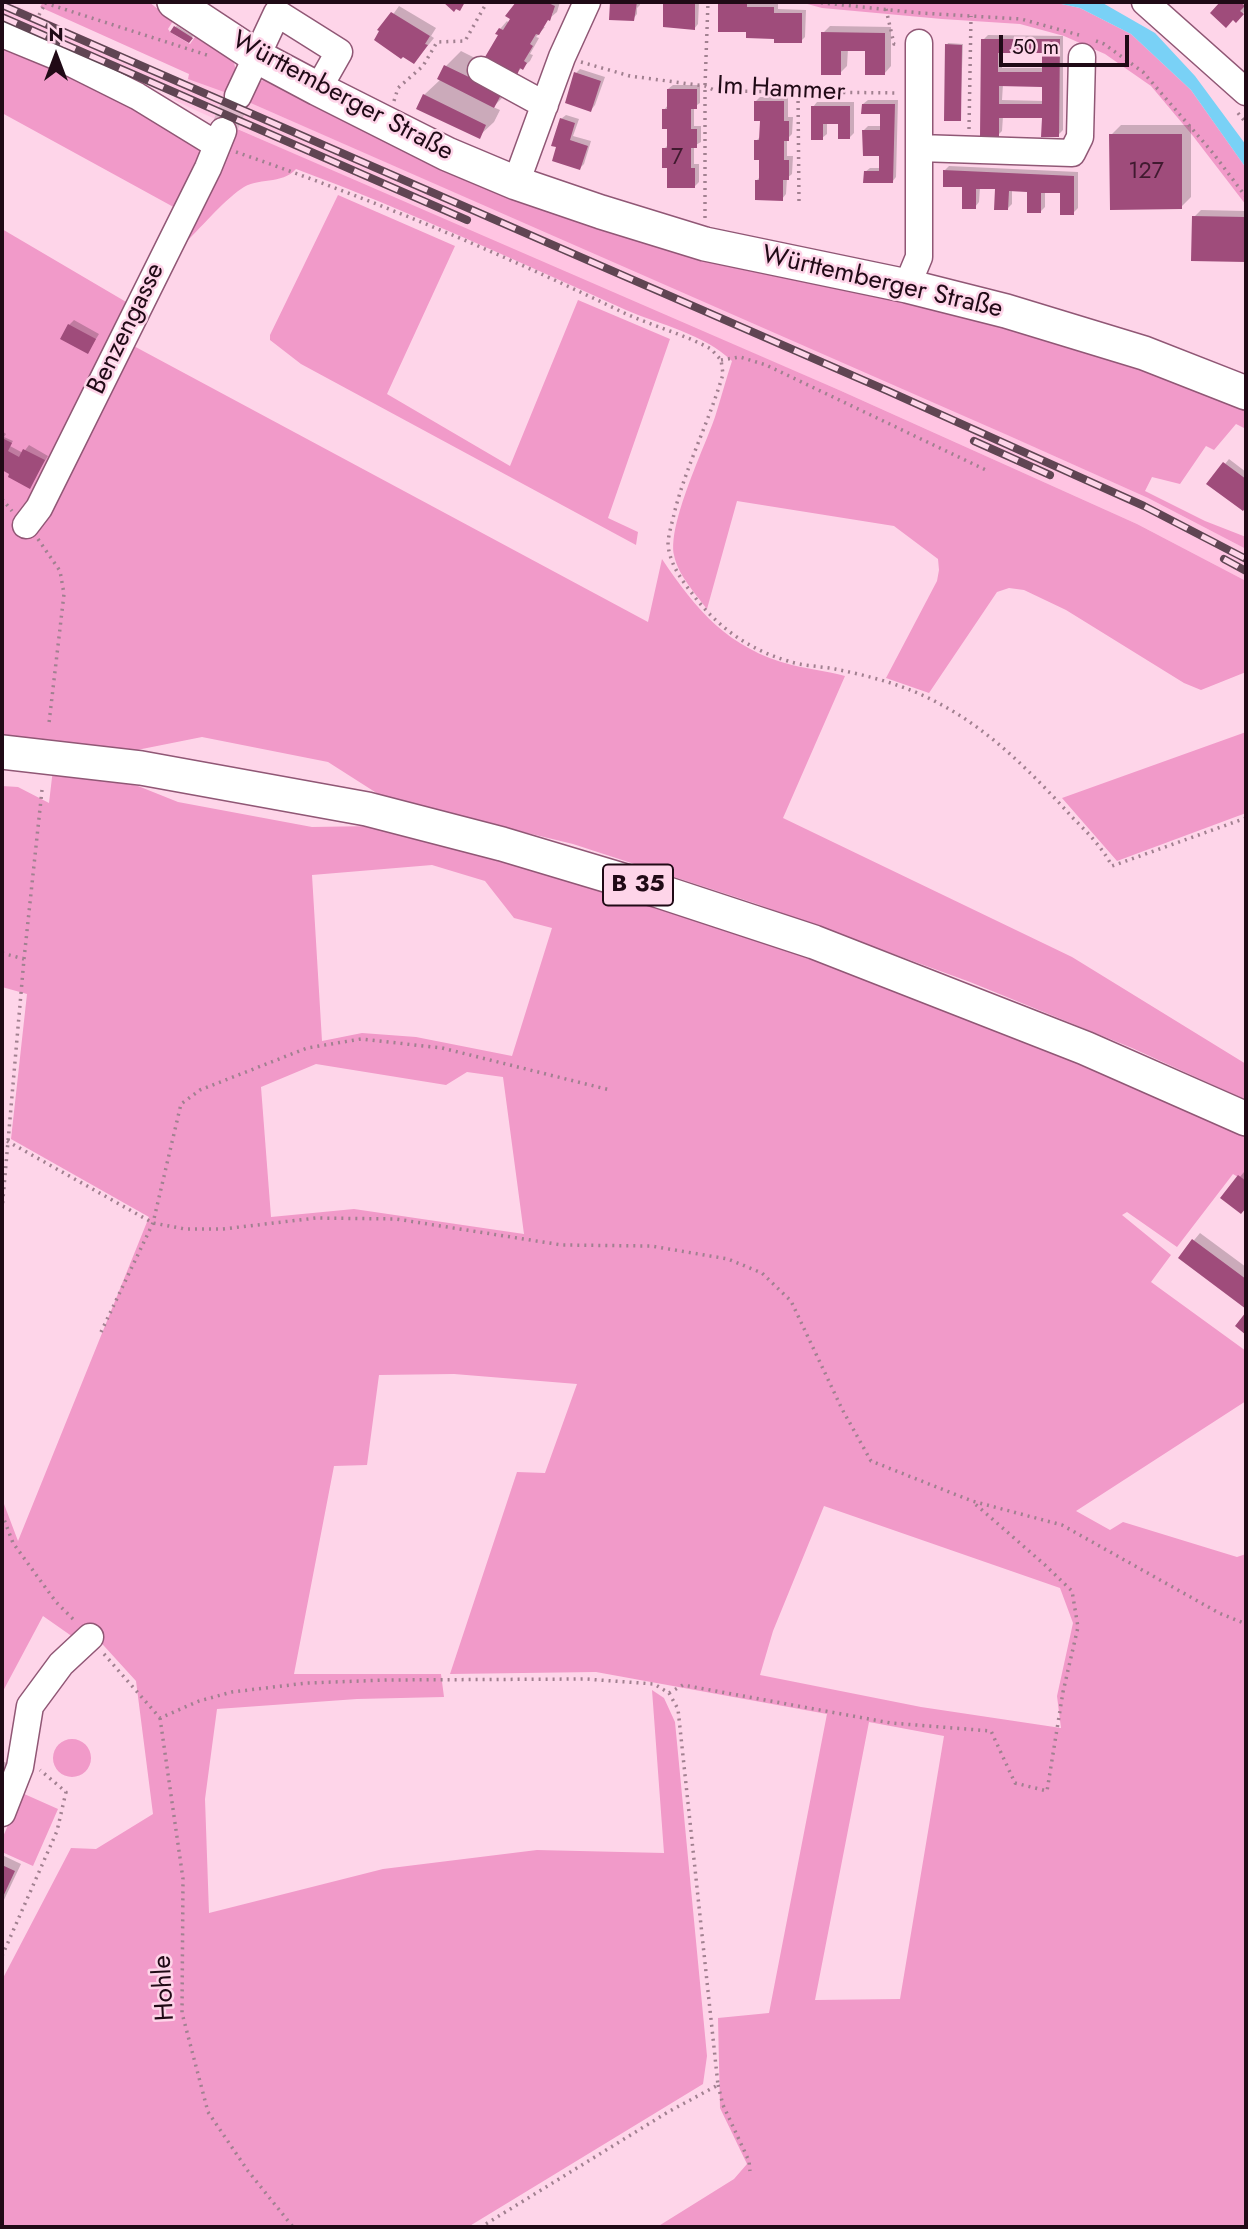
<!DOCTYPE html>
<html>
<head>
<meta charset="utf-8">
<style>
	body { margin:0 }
	#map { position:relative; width:1248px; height:2229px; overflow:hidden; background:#fed5e9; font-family:Jost,sans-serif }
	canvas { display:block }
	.frame { position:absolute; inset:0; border:4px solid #200a16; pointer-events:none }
	.north { position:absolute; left:21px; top:21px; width:70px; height:70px; -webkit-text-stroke:5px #fed5e9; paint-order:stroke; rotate:0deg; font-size:19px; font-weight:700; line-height:28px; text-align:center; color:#200a16 }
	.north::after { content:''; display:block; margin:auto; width:24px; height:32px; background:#200a16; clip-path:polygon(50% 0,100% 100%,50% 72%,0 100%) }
	.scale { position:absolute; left:999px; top:35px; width:130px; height:32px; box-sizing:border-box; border:4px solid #200a16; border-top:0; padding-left:9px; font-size:21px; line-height:24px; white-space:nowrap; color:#200a16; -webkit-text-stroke:5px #fed5e9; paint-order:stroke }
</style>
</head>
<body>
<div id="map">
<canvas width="1248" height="2229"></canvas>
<div class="frame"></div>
<div class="north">N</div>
<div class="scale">50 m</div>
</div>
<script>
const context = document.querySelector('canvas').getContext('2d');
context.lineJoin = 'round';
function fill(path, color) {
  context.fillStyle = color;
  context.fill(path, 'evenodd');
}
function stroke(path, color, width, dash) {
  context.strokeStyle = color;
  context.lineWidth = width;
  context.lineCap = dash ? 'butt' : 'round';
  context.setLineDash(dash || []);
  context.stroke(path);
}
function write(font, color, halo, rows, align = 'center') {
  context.font = font + ' Jost,sans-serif';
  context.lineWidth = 5;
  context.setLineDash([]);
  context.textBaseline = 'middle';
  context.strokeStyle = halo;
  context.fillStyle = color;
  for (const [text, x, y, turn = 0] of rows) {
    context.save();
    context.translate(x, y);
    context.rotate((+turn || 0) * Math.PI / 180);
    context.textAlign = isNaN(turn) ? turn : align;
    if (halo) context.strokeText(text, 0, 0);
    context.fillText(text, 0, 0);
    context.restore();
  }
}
fill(new Path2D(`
	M 2,2 L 8,2 L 186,82 L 188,79 L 207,84 L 850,364 L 1148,498 L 1246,549 L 1246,581 L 1137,524 L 839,390 L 477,235 L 195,110 L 174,100 L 175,96 L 2,20 Z`), '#ffc4e2');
fill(new Path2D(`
	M 43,2 L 149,2 L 173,21 L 168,29 L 170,32 L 190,44 L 195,37 L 232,60 C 240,70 231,82 227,93 L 188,79 L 189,74 L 40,7 Z
	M 800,2 L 1052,2 L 1080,8 L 1131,34 L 1191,90 L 1246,168 L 1246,205 L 1193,136 L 1151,86 L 1105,54 L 1064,36 L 1020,24 L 942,19 L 822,8 Z
	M 2,38 L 211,145 L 179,210 L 2,113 Z
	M 267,78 L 347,120 L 1135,367 L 1246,410 L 1246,429 L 1236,424 L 1214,450 L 1206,446 L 1180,484 L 1152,477 L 1145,491 L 1205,521 L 1246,537 L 1246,549 L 1148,498 L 1005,434 L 246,101 L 261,81 Z
	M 235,128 L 839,390 L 1137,524 L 1246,581 L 1246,672 L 1201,690 L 1184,683 L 1066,610 L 1024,590 L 1009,588 L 997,592 L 929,693 L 886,678 L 937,581 L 939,570 L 938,559 L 894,526 L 737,501 L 707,609 C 695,593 678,575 674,555 C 668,523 704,449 715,417 C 721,398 726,379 732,361 C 704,334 661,325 626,310 C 517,261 409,211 296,169 C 282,185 257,177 241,189 C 222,202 200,229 182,246 Z
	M 338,195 L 455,246 L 387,394 L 510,466 L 578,300 L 670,339 L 608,518 L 638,532 L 636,545 L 301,364 L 270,340 L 270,335 Z
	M 2,229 L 133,306 L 117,337 L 648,622 L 662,559 C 696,610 729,649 792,665 C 809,669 827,671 845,676 L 783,818 L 1072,957 L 1246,1064 L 1246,1100 L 1132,1048 L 970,982 L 754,903 L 573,844 L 386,799 L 328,762 L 202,737 L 132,751 L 2,736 Z
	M 1246,732 L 1246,813 L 1117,861 L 1062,798 Z
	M 53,769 L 138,786 L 178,802 L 312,827 L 374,826 L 435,840 L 761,937 L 984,1022 L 1246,1132 L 1246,1182 L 1233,1174 L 1177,1247 L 1127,1212 L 1122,1215 L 1171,1255 L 1151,1282 L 1246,1351 L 1246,1401 L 1076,1511 L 1110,1530 L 1123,1522 L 1237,1557 L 1246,1554 L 1246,2227 L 657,2227 L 734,2179 L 747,2164 L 720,2108 L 718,2018 L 769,2013 L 827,1714 L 596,1672 L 450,1674 L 517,1472 L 545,1473 L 577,1384 L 454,1374 L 379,1375 L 367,1465 L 334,1466 L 294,1674 L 441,1674 L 444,1697 L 357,1699 L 217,1709 L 205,1799 L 209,1913 L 383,1869 L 537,1850 L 664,1853 L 652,1690 L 664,1698 L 675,1722 L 707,2056 L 703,2084 L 468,2227 L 2,2227 L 2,1980 L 71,1848 L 96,1849 L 153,1814 L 136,1681 L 84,1624 L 73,1637 L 43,1616 L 2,1693 L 2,1490 L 4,1504 L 18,1541 L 149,1217 L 11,1139 L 27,994 L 2,987 L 2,786 L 18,787 L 49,803 ZM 432,865 L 485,881 L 514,918 L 552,928 L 512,1056 L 416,1037 L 362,1033 L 322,1041 L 312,875 ZM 316,1064 L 446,1085 L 467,1072 L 503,1077 L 524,1234 L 354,1209 L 271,1217 L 261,1087 ZM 824,1506 L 1060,1588 L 1073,1623 L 1057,1696 L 1061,1728 L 921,1707 L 760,1675 L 773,1631 ZM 869,1722 L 944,1736 L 900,1999 L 815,2000 Z
	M53 1758a19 19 0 1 1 38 0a19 19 0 1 1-38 0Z
	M 22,1793 L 58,1809 L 33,1866 L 2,1852 L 2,1839 Z`), '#f19ac9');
fill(new Path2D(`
	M 1052,2 L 1101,2 L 1155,33 L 1195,76 L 1246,145 L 1246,168 L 1191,90 L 1131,34 L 1080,8 Z`), '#79d1f6');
fill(new Path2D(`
	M 518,2 L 560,2 L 557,12 L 551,17 L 553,13 L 550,11 L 541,27 L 545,27 L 536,37 L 539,38 L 530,54 L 533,55 L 530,61 L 516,73 L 500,35 L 500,29 L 507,21 L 509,23 Z
	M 611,2 L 640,2 L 640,5 L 637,8 L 637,14 L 633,19 L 611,19 Z
	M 665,2 L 699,2 L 698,24 L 694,29 L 663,17 Z
	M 721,2 L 778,3 L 778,9 L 806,10 L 805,37 L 801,41 L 748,31 L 720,3 Z
	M 1222,2 L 1246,2 L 1243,6 L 1246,10 L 1236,20 L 1212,13 Z
	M 399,6 L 436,28 L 431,36 L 434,38 L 421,54 L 382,30 Z
	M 177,26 L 193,36 L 189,41 L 175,27 Z
	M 830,26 L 891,27 L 891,66 L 884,74 L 867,50 L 848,49 L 847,66 L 840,73 L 823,33 Z
	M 988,35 L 1063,36 L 1063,130 L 1058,135 L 1043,117 L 1003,116 L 1002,131 L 998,135 L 983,40 ZM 1002,51 L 1044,51 L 1044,68 L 1002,68 ZM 1003,84 L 1044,85 L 1044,101 L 1002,100 Z
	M 948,43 L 963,44 L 960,119 L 947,45 Z
	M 461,51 L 515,78 L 509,91 L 493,107 L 500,110 L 494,122 L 479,136 L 424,95 L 441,79 L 446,66 Z
	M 580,69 L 605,77 L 595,105 L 591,110 L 576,73 Z
	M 673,85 L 700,85 L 700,103 L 694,107 L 694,126 L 701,126 L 701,142 L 694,146 L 694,164 L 699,164 L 699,182 L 694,187 L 669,166 L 664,149 L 669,144 L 669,128 L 664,110 L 668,105 L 668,89 Z
	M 760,97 L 788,97 L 788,117 L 793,117 L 792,134 L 787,139 L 787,156 L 793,156 L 792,174 L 787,178 L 786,194 L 782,199 L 757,180 L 761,176 L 761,158 L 756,141 L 761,136 L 761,119 L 756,101 Z
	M 868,100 L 898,100 L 896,177 L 892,182 L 865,172 L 870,168 L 881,168 L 881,155 L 864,130 L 868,126 L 882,126 L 882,112 L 863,104 Z
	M 817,102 L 854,102 L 854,133 L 849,138 L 840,123 L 827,123 L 827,134 L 822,138 L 813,107 Z
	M 566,115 L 579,119 L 573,136 L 591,141 L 584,164 L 580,168 L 561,119 Z
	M 1121,125 L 1191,125 L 1191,197 L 1181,207 L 1111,135 Z
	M 949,166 L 1078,172 L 1078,208 L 1073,213 L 1061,191 L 1045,191 L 1045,207 L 1040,212 L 1029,190 L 1012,190 L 1012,204 L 1008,208 L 996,187 L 980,187 L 979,202 L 975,207 L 964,186 L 945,170 Z
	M 1201,210 L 1246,211 L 1246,260 L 1193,259 L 1194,217 Z
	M 74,320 L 99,334 L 88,352 L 69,325 Z
	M 2,431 L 6,434 L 4,437 L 13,441 L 10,446 L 23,453 L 29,445 L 48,456 L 29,487 L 2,468 Z
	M 1229,459 L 1246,472 L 1246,505 L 1243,509 L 1209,484 Z
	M 1244,1172 L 1246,1173 L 1246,1207 L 1223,1197 Z
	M 1200,1233 L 1246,1267 L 1246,1306 L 1180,1257 Z
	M 2,1761 L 7,1763 L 2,1775 Z
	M 2,1855 L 21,1864 L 2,1904 Z`), '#0003');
fill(new Path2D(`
	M 443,2 L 465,2 L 460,11 L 456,9 L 454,12 Z
	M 516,2 L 546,2 L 555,6 L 550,21 L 548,20 L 539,35 L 536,34 L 530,44 L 533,46 L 524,61 L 527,63 L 523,70 L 520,68 L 517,75 L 485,57 L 498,35 L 495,34 L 499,28 L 503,30 L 510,19 L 505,16 Z
	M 610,2 L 637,2 L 634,21 L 609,20 Z
	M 663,2 L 695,2 L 695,30 L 663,27 Z
	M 1220,2 L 1240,2 L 1245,6 L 1240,11 L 1244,14 L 1236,23 L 1233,20 L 1226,28 L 1210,13 Z
	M 718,3 L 747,3 L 747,7 L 774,7 L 774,13 L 802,13 L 802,43 L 774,43 L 774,39 L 746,38 L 746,32 L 718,32 Z
	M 391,12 L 430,36 L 425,44 L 428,45 L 414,64 L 403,57 L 401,59 L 374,40 L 379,31 L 377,30 Z
	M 174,26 L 193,38 L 189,43 L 170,32 Z
	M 821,32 L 885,33 L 885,75 L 865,75 L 865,51 L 841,51 L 841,75 L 821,75 Z
	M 981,39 L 1060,39 L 1059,137 L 1041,137 L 1042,118 L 999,118 L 999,137 L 980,137 ZM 998,53 L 1042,53 L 1042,72 L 998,72 ZM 999,86 L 1042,87 L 1042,104 L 999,104 Z
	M 945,44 L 962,45 L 961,121 L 944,121 Z
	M 444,65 L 502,93 L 494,108 L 437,79 Z
	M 574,72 L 601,81 L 591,112 L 565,103 Z
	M 667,89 L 697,89 L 697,109 L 691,109 L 691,129 L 697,129 L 697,148 L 691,148 L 691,168 L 695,168 L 695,188 L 667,188 L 667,168 L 662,168 L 662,148 L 667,148 L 667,129 L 662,129 L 662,109 L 667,109 Z
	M 423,94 L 486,125 L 480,139 L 416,109 Z
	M 754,101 L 784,101 L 784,121 L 789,121 L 789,141 L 784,141 L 784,160 L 789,160 L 789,180 L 783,180 L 783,201 L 755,200 L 755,180 L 759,180 L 759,160 L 754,160 L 754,140 L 759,140 L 760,121 L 754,121 Z
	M 862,104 L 895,104 L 893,183 L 863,183 L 864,171 L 879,171 L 879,156 L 863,156 L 862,130 L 880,130 L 880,114 L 861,114 Z
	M 811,106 L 850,106 L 850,139 L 838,139 L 838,124 L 823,124 L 823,140 L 811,140 Z
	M 560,118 L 575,123 L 570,140 L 588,146 L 580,170 L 552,161 L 556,147 L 551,146 Z
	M 1109,134 L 1182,134 L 1182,209 L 1110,210 Z
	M 943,170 L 1074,176 L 1074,215 L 1060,215 L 1060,193 L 1041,193 L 1041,213 L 1027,213 L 1027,192 L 1009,191 L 1008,210 L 994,210 L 995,189 L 976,189 L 976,209 L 962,209 L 962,187 L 943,187 Z
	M 1192,216 L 1246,217 L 1246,262 L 1191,261 Z
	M 68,324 L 96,339 L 88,354 L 60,339 Z
	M 2,438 L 12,443 L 8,451 L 19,457 L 23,449 L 45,460 L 30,489 L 8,477 L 9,474 L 2,470 Z
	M 1223,462 L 1246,479 L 1246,507 L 1243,511 L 1206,484 Z
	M 1238,1175 L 1246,1181 L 1246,1208 L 1241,1214 L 1220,1198 Z
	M 1192,1239 L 1246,1279 L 1246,1309 L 1178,1258 Z
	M 1246,1312 L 1246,1335 L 1235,1326 Z
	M 2,1865 L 15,1871 L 2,1899 Z`), '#9f4c7b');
stroke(new Path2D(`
	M 223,131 L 238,96`), '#ddb7c9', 26, [26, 13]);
const minor = new Path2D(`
	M 1145,2 L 1246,92
	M 2,34 L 63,59 L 137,96 L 217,145
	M 481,70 L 545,105
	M 238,96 L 277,13 L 339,52 L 318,89
	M 919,148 L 1072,153 L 1080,137 L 1082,57
	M 516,183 L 562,57 L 587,2
	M 907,286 L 919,257 L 919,43
	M 26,525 L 39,508 L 208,168 L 223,131
	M 2,1813 L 20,1767 L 30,1706 L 61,1664 L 90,1637`);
const major = new Path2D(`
	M 174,2 L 256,56 L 318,89 L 447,154 L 516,183 L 601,212 L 705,244 L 907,286 L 1006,311 L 1144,353 L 1246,393
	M 2,752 L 141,768 L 367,809 L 502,844 L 659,891 L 814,942 L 1085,1048 L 1246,1119`);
stroke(minor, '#905775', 29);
stroke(major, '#905775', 36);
stroke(new Path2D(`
	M 814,2 L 920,13 L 1021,19 L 1079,35
	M 45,3 L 210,56
	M 886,9 L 894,44 L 899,44
	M 39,15 L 45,4
	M 1096,41 L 1104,44 L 1143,72 L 1213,153 L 1246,197
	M 581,62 L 630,76 L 705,86 L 716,91 L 899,93
	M 798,94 L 799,203
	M 394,101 L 398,88 L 423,66 L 437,42 L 465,41 L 487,2
	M 1238,113 L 1246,123
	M 969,129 L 971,16
	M 236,152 C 366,197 494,250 618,310 C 648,325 682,333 711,349 L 721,360 L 723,374 C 709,422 686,466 674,514 C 672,524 668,535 668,545 C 670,563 680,578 691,592 C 715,625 747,649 788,661 C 802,666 819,666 835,669 C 870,676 908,686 940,704 C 990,730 1034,775 1072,817 C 1087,832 1102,847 1112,866 L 1246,818
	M 705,218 L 705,86 L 708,2
	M 721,360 L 740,357 L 766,365 L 988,471
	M 2,499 L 12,511
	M 38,539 L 60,571 L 64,594 L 49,723
	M 2,953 L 24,959
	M 7,1141 L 153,1223 L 185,1229 L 223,1229 L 316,1218 L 396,1219 L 562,1245 L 651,1246 L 728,1259 L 762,1273 L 791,1301 L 842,1409 L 871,1461 L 972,1501 L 1062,1525 L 1219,1613 L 1246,1624
	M 2,1210 L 24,959 L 42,790
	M 101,1332 L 153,1223 L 181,1104 L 200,1090 L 307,1048 L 361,1039 L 442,1048 L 610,1090
	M 2,1514 L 13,1543 L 56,1602 L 76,1622
	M 104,1654 L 160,1718 L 199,1701 L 232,1692 L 307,1683 L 387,1680 L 586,1679 L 654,1684 L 669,1693 L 678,1709 L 718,2085 L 668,2112 L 481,2227
	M 669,1693 L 683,1685 L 891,1723 L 991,1731 L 1015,1783 L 1047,1791 L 1063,1692 L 1078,1627 L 1072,1591 L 1045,1565 L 974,1503
	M 160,1718 L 183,1879 L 182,2013 L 208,2112 L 248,2171 L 293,2227
	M 2,1956 L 57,1831 L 66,1792 L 40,1770
	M 718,2085 L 723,2105 L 749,2161 L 750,2171`), '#a18090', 3.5, [2, 5]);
stroke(minor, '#fff', 26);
stroke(major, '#fff', 33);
const rail = new Path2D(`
	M 2,5 L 888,391 L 1144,506 L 1246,559
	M 2,17 L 467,220
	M 974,441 L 1050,475
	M 1224,559 L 1246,571`);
stroke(rail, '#604553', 8);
stroke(rail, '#fed5e9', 5, [16]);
write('23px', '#401a2f', null, [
	["7",677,158],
	["127",1146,172]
]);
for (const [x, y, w] of [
	[638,885,70]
]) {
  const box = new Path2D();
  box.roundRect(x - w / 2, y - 20.5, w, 41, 5);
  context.fillStyle = '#fed5e9';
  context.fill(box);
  stroke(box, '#200a16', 2);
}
write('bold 24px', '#200a16', null, [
	["B 35",638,885]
]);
write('26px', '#200a16', '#fed5e9', [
	["Im Hammer",781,90,3],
	["Württemberger Straße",342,97,28],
	["Württemberger Straße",882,283,13],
	["Benzengasse",127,329,-64],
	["Hohle",165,1988,-93]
]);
</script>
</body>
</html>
